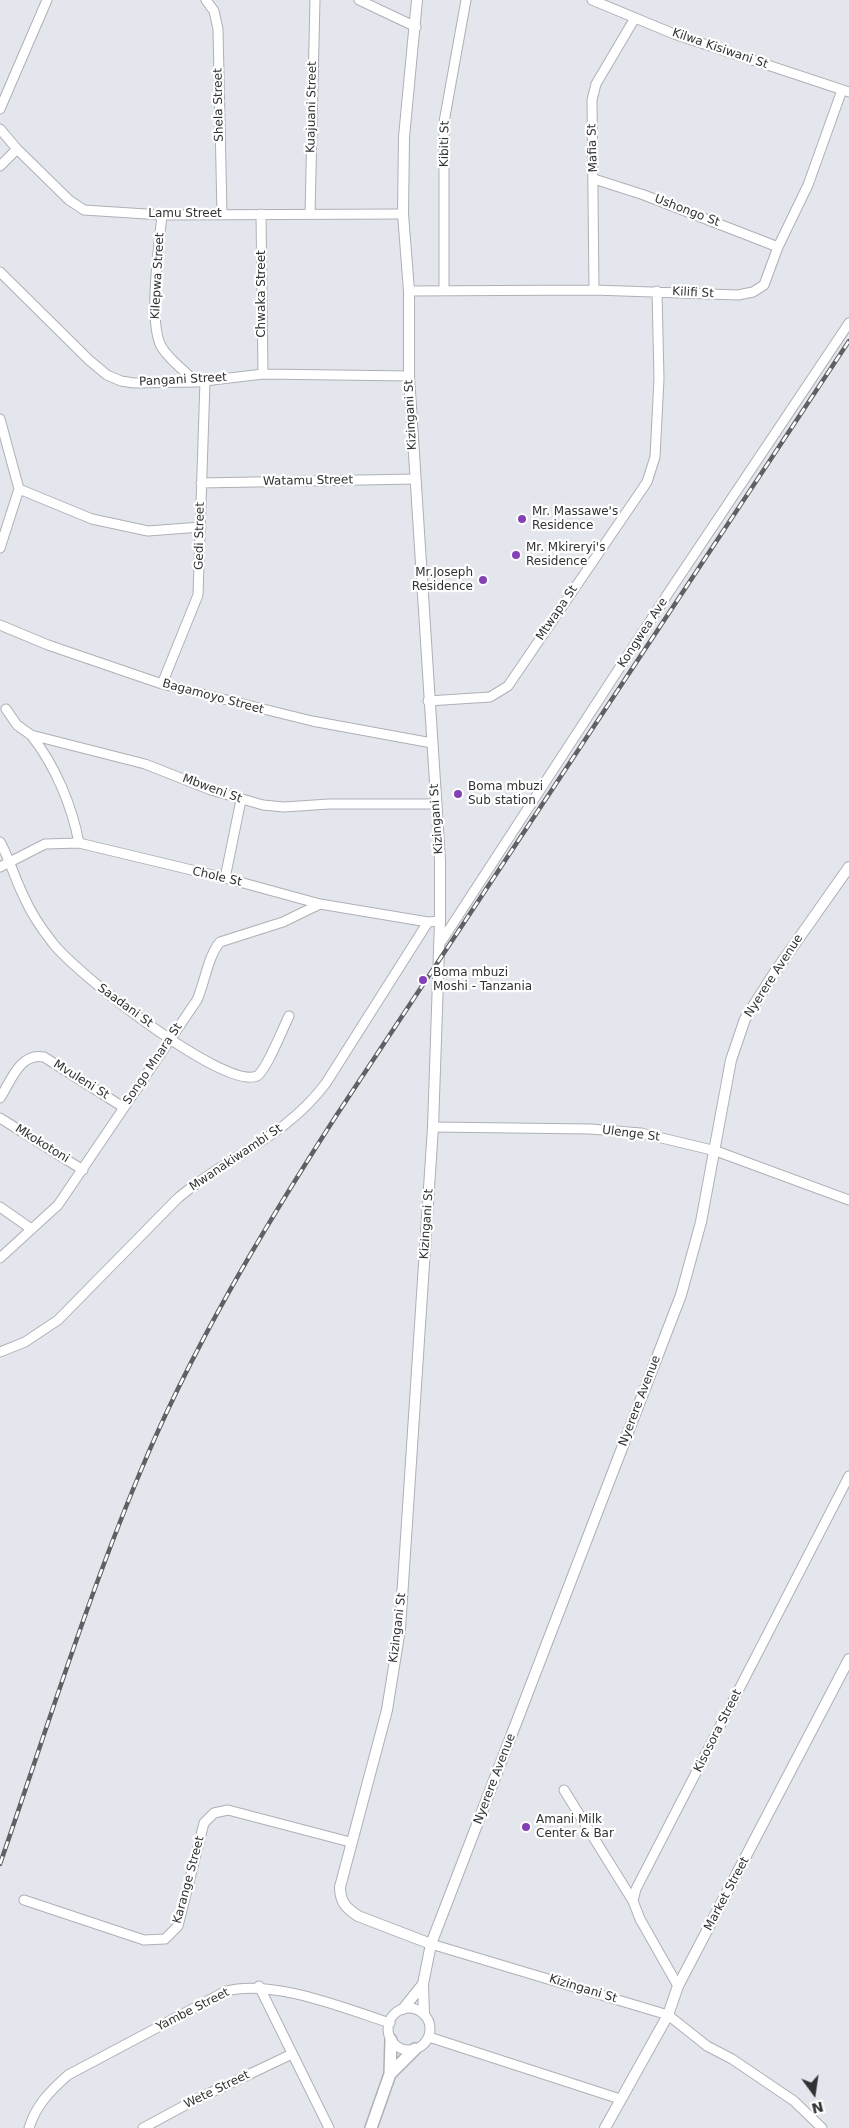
<!DOCTYPE html>
<html>
<head>
<meta charset="utf-8">
<style>
	body { margin:0 }
	#map { position:relative; width:849px; height:2128px; overflow:hidden; background:#e4e6ed; font-family:"DejaVu Sans",sans-serif }
	canvas { display:block }
	.north { position:absolute; left:789px; top:2068px; width:50px; height:50px; -webkit-text-stroke:4px #fff; paint-order:stroke; rotate:166deg; font-size:14px; font-weight:700; line-height:20px; text-align:center; color:#313234 }
	.north::after { content:''; display:block; margin:auto; width:18px; height:22px; background:#313234; clip-path:polygon(50% 0,100% 100%,50% 72%,0 100%) }
</style>
</head>
<body>
<div id="map">
<canvas width="849" height="2128"></canvas>
<div class="north">N</div>
</div>
<script>
const context = document.querySelector('canvas').getContext('2d');
context.lineJoin = 'round';
function stroke(path, color, width, dash) {
  context.strokeStyle = color;
  context.lineWidth = width;
  context.lineCap = dash ? 'butt' : 'round';
  context.setLineDash(dash || []);
  context.stroke(path);
}
function write(font, color, halo, rows, align = 'center') {
  context.font = font + ' "DejaVu Sans",sans-serif';
  context.lineWidth = 4.5;
  context.setLineDash([]);
  context.textBaseline = 'middle';
  context.strokeStyle = halo;
  context.fillStyle = color;
  for (const [text, x, y, turn = 0] of rows) {
    context.save();
    context.translate(x, y);
    context.rotate((+turn || 0) * Math.PI / 180);
    context.textAlign = isNaN(turn) ? turn : align;
    if (halo) context.strokeText(text, 0, 0);
    context.fillText(text, 0, 0);
    context.restore();
  }
}
const minor = new Path2D(`
	M 206,0 L 214,11 L 218,29 L 222,214
	M 359,0 L 416,27
	M 592,0 L 674,34 L 849,92
	M 0,109 L 47,0
	M 0,129 L 17,149 L 69,200 L 84,210 L 162,215 L 403,214
	M 0,166 L 17,149
	M 594,179 L 644,195 L 778,247
	M 261,214 L 263,374
	M 310,214 L 315,0
	M 162,215 C 159,246 148,320 161,346 C 169,360 185,371 196,382
	M 0,272 L 89,360 L 107,375 L 121,381 L 134,383 L 196,382 L 263,374 L 409,376
	M 594,290 L 592,100 L 596,84 L 635,18
	M 409,291 L 594,290 L 738,295 L 753,292 L 764,285 L 778,247 L 808,185 L 842,90
	M 444,291 L 444,122 L 466,0
	M 0,419 L 19,489 L 0,548
	M 201,483 L 415,479
	M 19,489 L 92,519 L 148,531 L 201,527
	M 0,625 L 48,645 L 162,684 L 312,721 L 432,743
	M 162,684 L 198,595 L 205,381
	M 428,701 L 490,697 L 508,686 L 647,482 L 655,457 L 659,379 L 657,291
	M 6,709 L 17,725 L 31,735 L 145,764 L 211,790 L 263,805 L 284,807 L 329,804 L 437,804
	M 31,735 C 55,765 72,806 79,843
	M 0,842 C 10,860 15,879 24,897 C 31,913 41,928 52,942 C 74,972 224,1090 257,1076 C 266,1071 283,1028 289,1016
	M 0,867 L 45,844 L 79,843 L 225,878 L 320,904 L 428,922 L 440,921
	M 225,878 L 241,800
	M 439,945 L 669,592 L 849,323
	M 0,1098 C 11,1081 20,1052 44,1057 L 123,1107
	M 0,1118 L 83,1170
	M 433,1127 L 590,1129 L 641,1133 L 716,1151 L 849,1200
	M 0,1207 L 30,1228
	M 0,1258 L 58,1205 L 197,1000 C 205,982 208,956 220,942 L 283,922 L 320,904
	M 0,1352 L 25,1342 L 58,1320 L 178,1198 C 228,1156 285,1138 326,1083 L 428,922
	M 564,1790 L 633,1901
	M 24,1900 L 144,1940 L 165,1939 L 178,1926 L 204,1823 L 214,1813 L 228,1810 L 350,1842
	M 431,1944 L 668,2015 L 707,2046 L 732,2059 L 794,2101 L 822,2128
	M 259,1986 L 329,2128
	M 678,1986 L 640,1919 L 633,1901 L 636,1889 L 849,1476
	M388 2029a21 21 0 1 1 42 0a21 21 0 1 1-42 0Z
	M 429,2037 L 620,2099
	M 29,2128 C 36,2105 50,2091 68,2075 L 226,1991 C 273,1979 344,2008 390,2023
	M 143,2128 L 193,2101 L 292,2054`);
const tertiary = new Path2D(`
	M 417,0 L 404,137 L 403,214 L 409,291 L 409,376 L 440,860 L 440,921 L 433,1127 L 400,1629 L 387,1710 L 340,1887 C 340,1902 346,1908 358,1916 L 431,1944
	M 403,2009 L 423,1984
	M 424,2014 L 423,1984 L 431,1944 L 681,1295 L 701,1222 L 731,1060 L 745,1019 L 775,972 L 849,867
	M 605,2128 L 668,2015 L 678,1986 L 849,1659`);
const secondary = new Path2D(`
	M 390,2074 L 415,2049
	M 371,2128 L 390,2074 L 391,2040`);
stroke(minor, '#aeb0b6', 11);
stroke(tertiary, '#aeb0b6', 12);
stroke(secondary, '#aeb0b6', 14);
stroke(minor, '#fff', 9);
stroke(tertiary, '#fff', 10);
stroke(secondary, '#fff', 11);
const rail = new Path2D(`
	M 0,1864 C 45,1734 86,1602 139,1475 C 191,1349 262,1231 336,1116 L 849,341`);
stroke(rail, '#5f6063', 4.5);
stroke(rail, '#fff', 2.5, [8]);
for (const [x, y, r, color] of [
	[522,519,5,"#8441b6"],
	[516,555,5,"#8441b6"],
	[483,580,5,"#8441b6"],
	[458,794,5,"#8441b6"],
	[423,980,5,"#8441b6"],
	[526,1827,5,"#8441b6"]
]) {
  const dot = new Path2D();
  dot.arc(x, y, r, 0, 2 * Math.PI);
  context.fillStyle = color;
  context.fill(dot);
  stroke(dot, '#fff', 2);
}
write('12px', '#313234', '#fff', [
	["Kilwa Kisiwani St",720,49,19],
	["Shela Street",219,105,-91],
	["Kuajuani Street",312,107,-89],
	["Kibiti St",445,144,-89],
	["Mafia St",593,148,-92],
	["Ushongo St",687,211,21],
	["Lamu Street",185,214],
	["Kilepwa Street",158,276,-87],
	["Kilifi St",693,293,3],
	["Chwaka Street",262,294,-90],
	["Pangani Street",183,380,-3],
	["Kizingani St",411,415,-93],
	["Watamu Street",308,481,-1],
	["Gedi Street",200,536,-89],
	["Mtwapa St",557,613,-56],
	["Kongwea Ave",643,633,-57],
	["Bagamoyo Street",213,697,15],
	["Mbweni St",212,789,20],
	["Kizingani St",437,819,-94],
	["Chole St",217,877,13],
	["Nyerere Avenue",774,976,-57],
	["Saadani St",125,1006,36],
	["Songo Mnara St",153,1064,-56],
	["Mvuleni St",81,1080,32],
	["Ulenge St",631,1134,7],
	["Mkokotoni",42,1144,32],
	["Mwanakiwambi St",236,1158,-34],
	["Kizingani St",427,1224,-86],
	["Nyerere Avenue",640,1401,-69],
	["Kizingani St",398,1628,-83],
	["Kisosora Street",718,1731,-63],
	["Nyerere Avenue",495,1779,-69],
	["Karange Street",189,1880,-75],
	["Market Street",727,1894,-62],
	["Kizingani St",583,1989,17],
	["Yambe Street",193,2010,-27],
	["Wete Street",217,2090,-26]
]);
write('12px', '#313234', '#fff', [
	["Mr. Massawe's",532,512],
	["Residence",532,526],
	["Mr. Mkireryi's",526,548],
	["Residence",526,562],
	["Mr.Joseph",473,573,"right"],
	["Residence",473,587,"right"],
	["Boma mbuzi",468,787],
	["Sub station",468,801],
	["Boma mbuzi",433,973],
	["Moshi - Tanzania",433,987],
	["Amani Milk",536,1820],
	["Center & Bar",536,1834]
], 'left');
</script>
</body>
</html>
